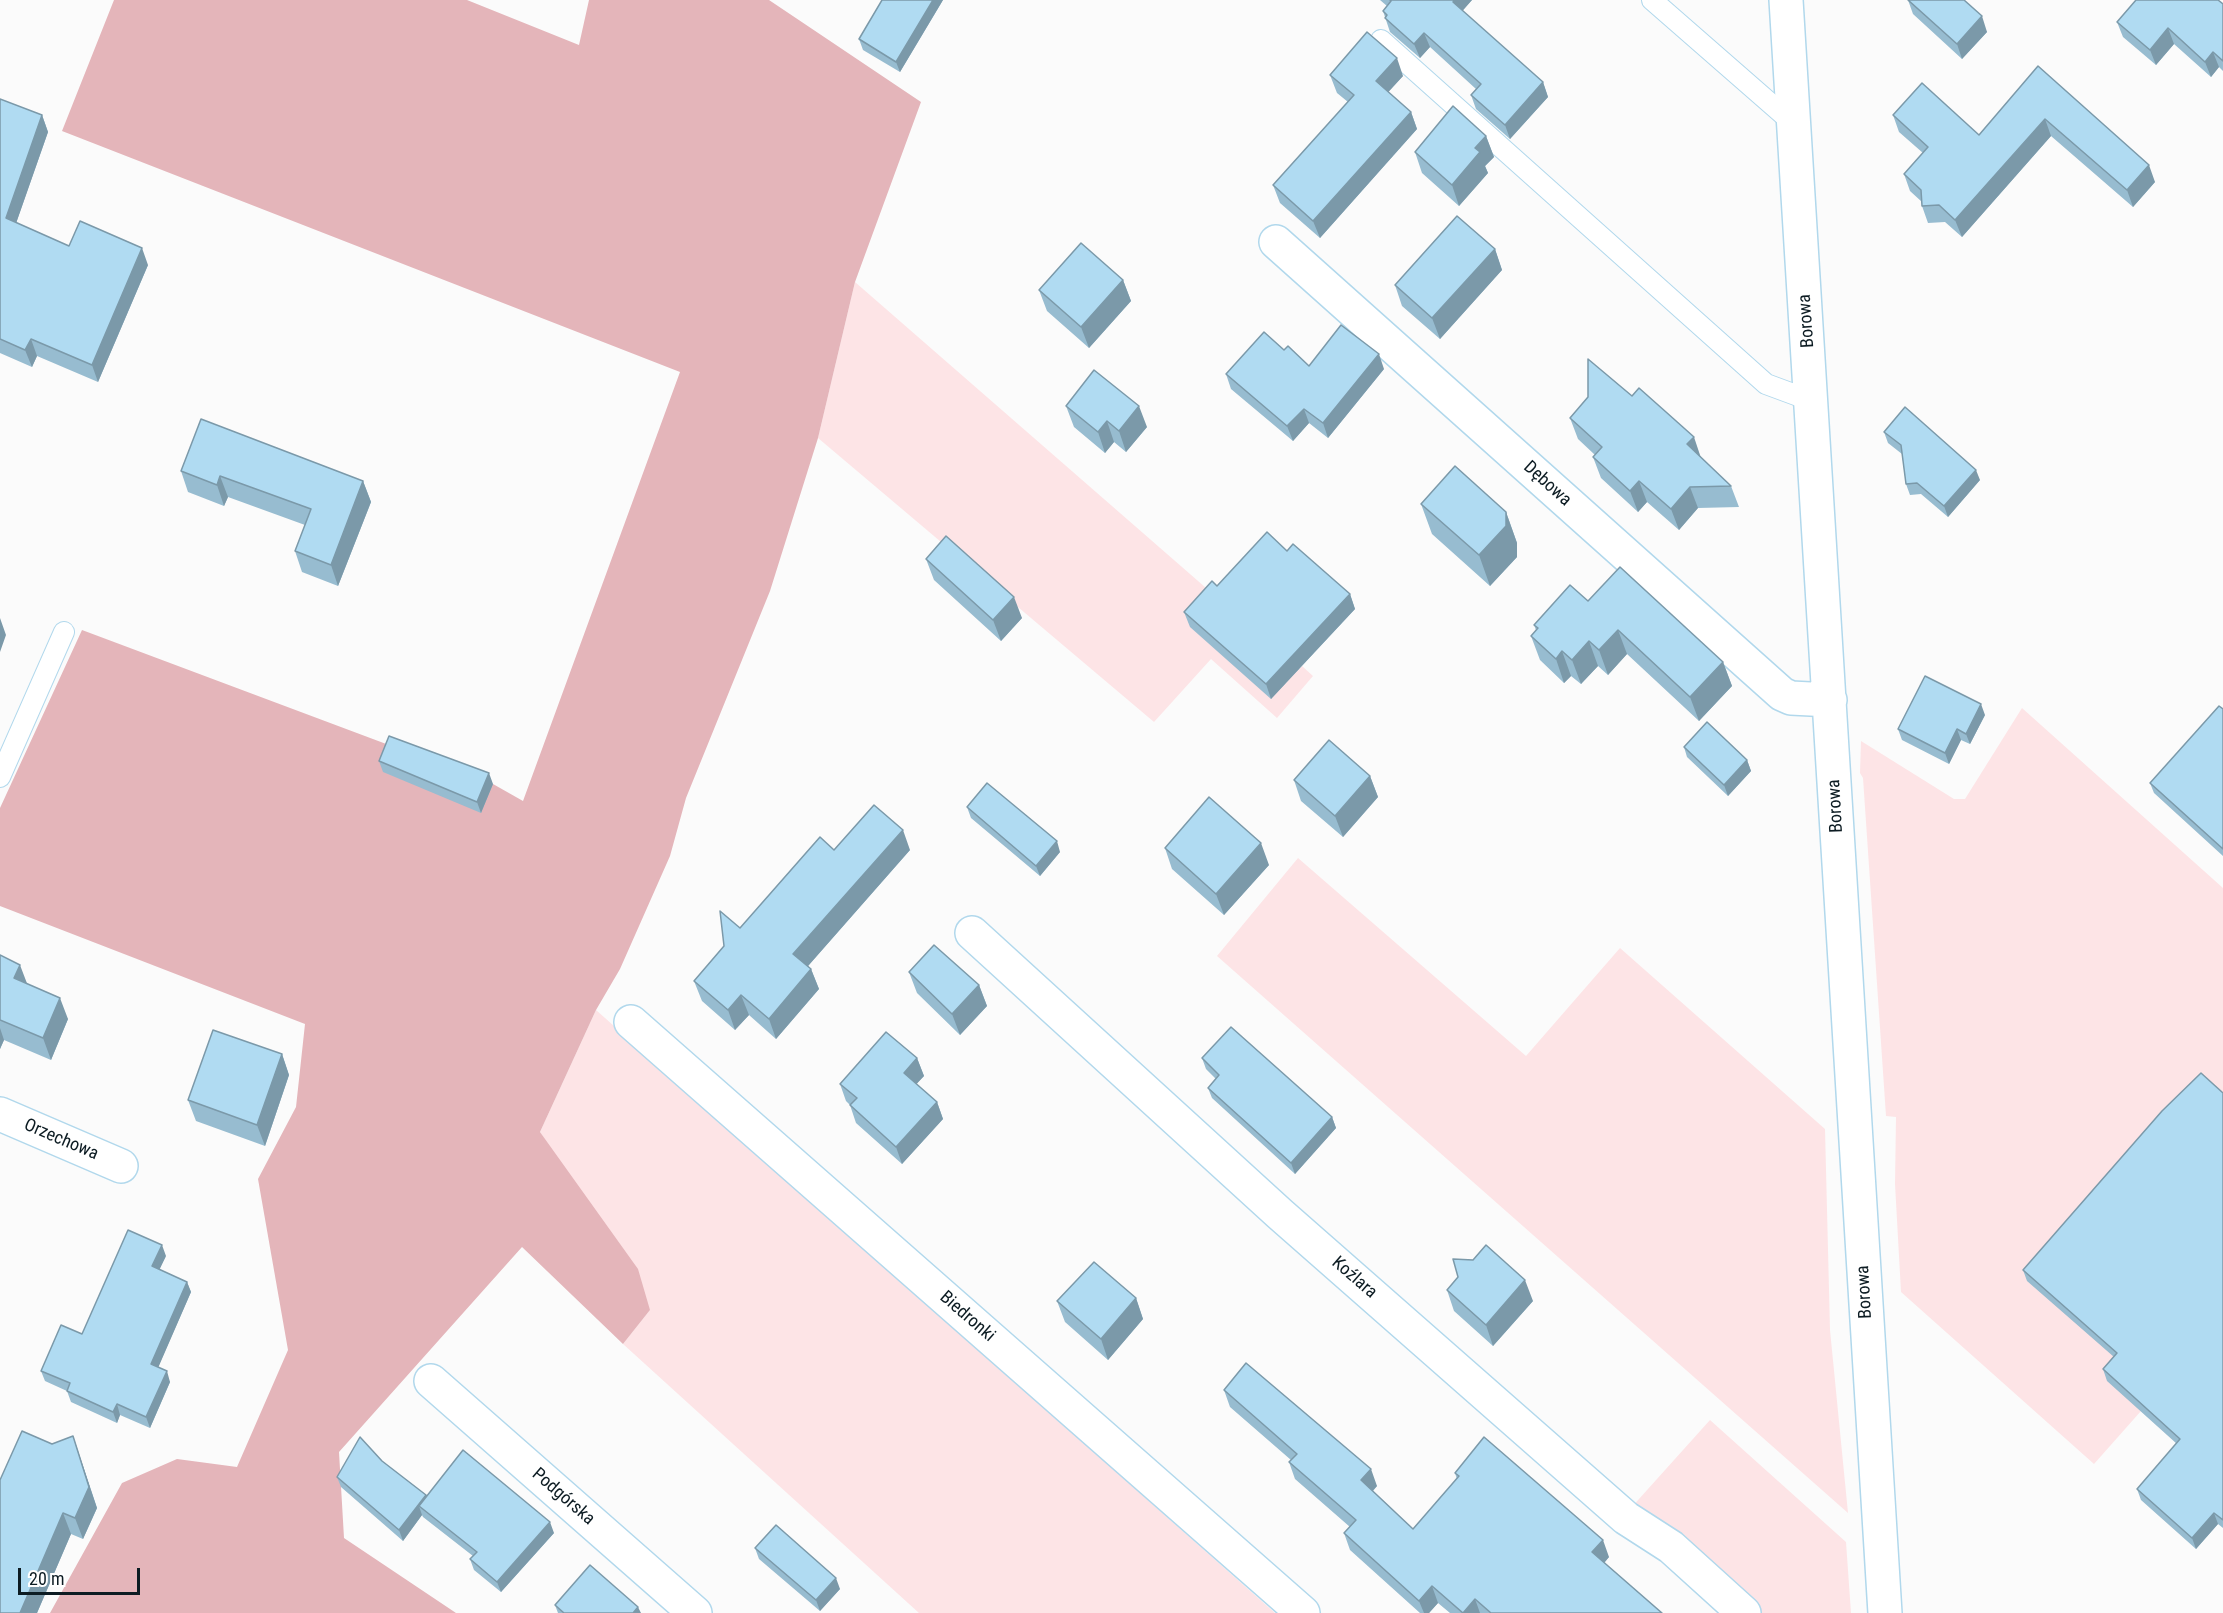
<!DOCTYPE html>
<html>
<head>
<meta charset="utf-8">
<style>
	body { margin:0 }
	#map { position:relative; width:2223px; height:1613px; overflow:hidden; background:#fbfbfb; font-family:"Roboto Condensed",sans-serif }
	canvas { display:block }
	.scale { position:absolute; left:18px; top:1568px; width:122px; height:27px; box-sizing:border-box; border:3px solid #0d1c23; border-top:0; padding-left:8px; font-size:18px; line-height:21px; white-space:nowrap; color:#0d1c23; -webkit-text-stroke:4px #fff; paint-order:stroke }
</style>
</head>
<body>
<div id="map">
<canvas width="2223" height="1613"></canvas>
<div class="scale">20 m</div>
</div>
<script>
const context = document.querySelector('canvas').getContext('2d');
context.lineJoin = 'round';
function fill(path, color) {
  context.fillStyle = color;
  context.fill(path, 'evenodd');
}
function stroke(path, color, width, dash) {
  context.strokeStyle = color;
  context.lineWidth = width;
  context.lineCap = dash ? 'butt' : 'round';
  context.setLineDash(dash || []);
  context.stroke(path);
}
function write(font, color, halo, rows, align = 'center') {
  context.font = font + ' "Roboto Condensed",sans-serif';
  context.lineWidth = 6;
  context.setLineDash([]);
  context.textBaseline = 'middle';
  context.strokeStyle = halo;
  context.fillStyle = color;
  for (const [text, x, y, turn = 0] of rows) {
    context.save();
    context.translate(x, y);
    context.rotate((+turn || 0) * Math.PI / 180);
    context.textAlign = isNaN(turn) ? turn : align;
    if (halo) context.strokeText(text, 0, 0);
    context.fillText(text, 0, 0);
    context.restore();
  }
}
fill(new Path2D(`
	M 855,282 L 1299,669 L 1302,666 L 1313,676 L 1277,718 L 1211,659 L 1154,722 L 818,438 Z
	M 2022,708 L 2223,888 L 2223,1485 L 2141,1411 L 2094,1464 L 1901,1292 L 1895,1184 L 1896,1117 L 1886,1116 L 1863,778 L 1860,773 L 1861,741 L 1954,799 L 1965,799 Z
	M 1298,858 L 1526,1056 L 1620,948 L 1825,1129 L 1830,1330 L 1848,1513 L 1217,956 Z
	M 596,1010 L 1275,1613 L 919,1613 L 623,1344 L 650,1310 L 540,1132 Z
	M 1710,1420 L 1846,1542 L 1851,1613 L 1760,1613 L 1712,1569 L 1630,1509 Z`), '#fde4e6');
fill(new Path2D(`
	M 114,0 L 467,0 L 579,45 L 589,0 L 769,0 L 921,102 L 855,282 L 818,438 L 770,591 L 686,798 L 670,856 L 620,969 L 596,1010 L 540,1132 L 638,1269 L 650,1310 L 623,1344 L 522,1247 L 339,1452 L 344,1538 L 456,1613 L 50,1613 L 122,1483 L 177,1459 L 237,1467 L 288,1350 L 258,1179 L 296,1107 L 305,1024 L 0,906 L 0,808 L 82,630 L 493,784 L 523,801 L 680,372 L 62,131 Z`), '#e4b5ba');
const lane = new Path2D(`
	M 1652,0 L 1794,124
	M 1381,40 L 1766,384 L 1812,401
	M 0,777 L 64,632`);
const street = new Path2D(`
	M 1786,0 L 1885,1613
	M 1276,242 L 1782,694 L 1791,698 L 1830,700
	M 972,933 L 1280,1214 L 1626,1518 L 1671,1547 L 1744,1613
	M 631,1022 L 1303,1613
	M 0,1114 L 121,1166
	M 431,1381 L 695,1613`);
stroke(lane, '#b1d8ec', 22);
stroke(street, '#b1d8ec', 36);
stroke(lane, '#fff', 20);
stroke(street, '#fff', 33);
fill(new Path2D(`
	M 882,0 L 943,0 L 900,72 L 863,50 L 859,39 Z
	M 1380,0 L 1472,0 L 1462,11 L 1543,82 L 1548,97 L 1510,139 L 1476,109 L 1471,95 L 1476,89 L 1430,47 L 1420,58 L 1390,32 L 1383,11 L 1387,6 Z
	M 1908,0 L 1964,0 L 1987,32 L 1962,59 L 1913,14 Z
	M 2223,4 L 2223,71 L 2219,67 L 2211,77 L 2174,44 L 2156,65 L 2123,37 L 2117,22 Z
	M 2038,66 L 2155,182 L 2133,207 L 2051,136 L 1962,237 L 1945,222 L 1928,223 L 1922,206 L 1922,202 L 1910,191 L 1904,174 L 1923,153 L 1899,132 L 1893,115 L 1979,135 Z
	M 1330,75 L 1403,76 L 1388,92 L 1411,112 L 1417,129 L 1320,238 L 1280,203 L 1273,185 L 1348,102 L 1337,93 Z
	M 0,99 L 42,115 L 48,132 L 16,223 L 69,246 L 148,265 L 98,382 L 37,356 L 32,367 L 0,353 Z
	M 1486,136 L 1494,157 L 1485,166 L 1488,173 L 1459,206 L 1422,173 L 1415,152 Z
	M 1495,249 L 1502,270 L 1440,339 L 1402,306 L 1395,285 Z
	M 1123,280 L 1131,301 L 1089,348 L 1047,311 L 1039,290 Z
	M 1284,350 L 1309,366 L 1384,369 L 1328,438 L 1309,423 L 1293,441 L 1231,389 L 1226,374 Z
	M 1066,406 L 1147,427 L 1126,452 L 1114,442 L 1105,453 L 1074,427 Z
	M 1570,418 L 1701,458 L 1731,486 L 1739,507 L 1698,508 L 1679,530 L 1647,502 L 1638,512 L 1601,478 L 1593,457 L 1595,455 L 1578,439 Z
	M 1884,432 L 1980,480 L 1948,517 L 1921,494 L 1910,495 L 1906,484 L 1902,454 L 1888,443 Z
	M 181,471 L 363,481 L 371,502 L 338,586 L 302,572 L 295,551 L 305,525 L 228,497 L 224,506 L 188,492 Z
	M 1421,504 L 1506,512 L 1517,543 L 1517,557 L 1490,586 L 1432,534 Z
	M 1287,551 L 1350,594 L 1355,609 L 1271,699 L 1190,627 L 1184,612 L 1217,586 Z
	M 926,559 L 1022,618 L 1001,641 L 934,580 Z
	M 1588,601 L 1723,662 L 1732,686 L 1699,721 L 1627,654 L 1608,675 L 1598,666 L 1581,684 L 1571,676 L 1564,683 L 1540,660 L 1531,636 L 1536,630 L 1534,625 Z
	M 2223,709 L 2223,856 L 2154,793 L 2150,783 Z
	M 1985,715 L 1970,744 L 1961,740 L 1949,764 L 1902,740 L 1898,729 Z
	M 1684,747 L 1747,760 L 1751,771 L 1728,796 L 1687,757 Z
	M 379,761 L 493,784 L 481,813 L 383,772 Z
	M 1370,776 L 1378,797 L 1343,837 L 1301,801 L 1294,780 Z
	M 967,807 L 1060,852 L 1040,876 L 971,818 Z
	M 1165,848 L 1269,865 L 1224,915 L 1172,869 Z
	M 834,850 L 910,850 L 808,966 L 811,969 L 819,989 L 776,1039 L 749,1015 L 735,1030 L 702,1001 L 694,981 L 740,928 Z
	M 0,955 L 27,984 L 68,1019 L 51,1060 L 4,1040 L 0,1049 Z
	M 909,972 L 979,985 L 987,1006 L 960,1035 L 917,993 Z
	M 282,1054 L 289,1075 L 265,1146 L 196,1121 L 188,1100 Z
	M 917,1058 L 924,1076 L 916,1084 L 937,1102 L 943,1119 L 902,1164 L 856,1123 L 850,1105 L 846,1101 L 840,1084 Z
	M 1202,1058 L 1332,1117 L 1336,1128 L 1295,1174 L 1212,1098 L 1208,1088 L 1216,1079 L 1206,1069 Z
	M 2223,1093 L 2223,1528 L 2218,1524 L 2196,1549 L 2141,1500 L 2137,1489 L 2177,1444 L 2107,1381 L 2103,1369 L 2114,1357 L 2027,1281 L 2023,1270 Z
	M 166,1256 L 159,1269 L 187,1282 L 191,1292 L 158,1367 L 170,1382 L 150,1428 L 120,1415 L 117,1423 L 71,1402 L 67,1391 L 45,1381 L 41,1371 L 82,1334 Z
	M 1447,1290 L 1533,1301 L 1493,1346 L 1454,1311 Z
	M 1136,1298 L 1143,1319 L 1108,1360 L 1065,1322 L 1057,1301 Z
	M 1224,1390 L 1377,1486 L 1373,1491 L 1413,1529 L 1457,1479 L 1455,1473 L 1609,1557 L 1604,1563 L 1662,1613 L 1450,1613 L 1438,1603 L 1429,1613 L 1420,1613 L 1350,1550 L 1344,1533 L 1350,1527 L 1295,1479 L 1289,1462 L 1291,1460 L 1230,1407 Z
	M 73,1436 L 97,1508 L 83,1539 L 71,1534 L 37,1613 L 0,1613 L 52,1444 Z
	M 382,1461 L 426,1495 L 427,1496 L 554,1533 L 501,1592 L 474,1570 L 470,1559 L 473,1556 L 423,1517 L 422,1515 L 403,1541 L 341,1487 L 337,1477 Z
	M 755,1548 L 840,1589 L 820,1611 L 759,1559 Z
	M 555,1605 L 641,1613 L 558,1613 Z`), '#97bcd0');
fill(new Path2D(`
	M 933,0 L 943,0 L 900,72 L 896,62 Z
	M 1454,0 L 1472,0 L 1458,16 L 1453,2 Z
	M 1982,16 L 1987,32 L 1962,59 L 1957,44 Z
	M 2168,28 L 2174,44 L 2156,65 L 2150,50 Z
	M 1424,33 L 1430,47 L 1420,58 L 1414,44 Z
	M 2213,52 L 2219,67 L 2211,77 L 2205,62 Z
	M 1397,58 L 1403,76 L 1382,99 L 1376,81 Z
	M 1543,82 L 1548,97 L 1510,139 L 1505,125 Z
	M 1411,112 L 1417,129 L 1320,238 L 1313,221 Z
	M 42,115 L 48,132 L 12,235 L 6,218 Z
	M 2045,119 L 2051,136 L 1962,237 L 1955,220 Z
	M 1486,136 L 1494,157 L 1485,166 L 1488,173 L 1459,206 L 1452,185 L 1475,148 Z
	M 2149,165 L 2155,182 L 2133,207 L 2127,190 Z
	M 142,248 L 148,265 L 98,382 L 92,365 Z
	M 1495,249 L 1502,270 L 1440,339 L 1432,318 Z
	M 1123,280 L 1131,301 L 1089,348 L 1081,327 Z
	M 31,339 L 37,356 L 32,367 L 25,350 Z
	M 1379,354 L 1384,369 L 1328,438 L 1323,423 Z
	M 1139,406 L 1147,427 L 1126,452 L 1119,431 Z
	M 1304,409 L 1309,423 L 1293,441 L 1287,426 Z
	M 1107,421 L 1114,442 L 1105,453 L 1098,432 Z
	M 1694,437 L 1701,458 L 1687,444 Z
	M 1976,470 L 1980,480 L 1948,517 L 1944,506 Z
	M 220,476 L 228,497 L 224,506 L 217,485 Z
	M 363,481 L 371,502 L 338,586 L 331,565 Z
	M 1639,481 L 1647,502 L 1638,512 L 1630,491 Z
	M 1690,487 L 1698,508 L 1679,530 L 1671,509 Z
	M 1506,512 L 1517,543 L 1517,557 L 1490,586 L 1479,555 Z
	M 1350,594 L 1355,609 L 1271,699 L 1266,684 Z
	M 1014,597 L 1022,618 L 1001,641 L 993,620 Z
	M 0,618 L 6,635 L 0,652 Z
	M 1618,630 L 1627,654 L 1608,675 L 1599,650 Z
	M 1589,641 L 1598,666 L 1581,684 L 1572,660 Z
	M 1562,651 L 1571,676 L 1564,683 L 1556,659 Z
	M 1723,662 L 1732,686 L 1699,721 L 1690,697 Z
	M 1981,704 L 1985,715 L 1970,744 L 1966,734 Z
	M 1957,729 L 1961,740 L 1949,764 L 1945,753 Z
	M 1747,760 L 1751,771 L 1728,796 L 1724,785 Z
	M 489,773 L 493,784 L 481,813 L 477,802 Z
	M 1370,776 L 1378,797 L 1343,837 L 1335,816 Z
	M 903,830 L 910,850 L 801,974 L 793,954 Z
	M 1057,841 L 1060,852 L 1040,876 L 1036,866 Z
	M 1261,843 L 1269,865 L 1224,915 L 1216,894 Z
	M 20,965 L 28,986 L 14,978 Z
	M 811,969 L 819,989 L 776,1039 L 769,1019 Z
	M 979,985 L 987,1006 L 960,1035 L 952,1014 Z
	M 741,995 L 749,1015 L 735,1030 L 728,1010 Z
	M 60,998 L 68,1019 L 51,1060 L 43,1038 Z
	M 0,1028 L 4,1040 L 0,1049 Z
	M 282,1054 L 289,1075 L 265,1146 L 257,1125 Z
	M 917,1058 L 924,1076 L 911,1090 L 904,1073 Z
	M 937,1102 L 943,1119 L 902,1164 L 896,1147 Z
	M 1332,1117 L 1336,1128 L 1295,1174 L 1291,1163 Z
	M 162,1245 L 166,1256 L 156,1277 L 152,1266 Z
	M 1525,1280 L 1533,1301 L 1493,1346 L 1486,1325 Z
	M 187,1282 L 191,1292 L 155,1375 L 151,1364 Z
	M 1136,1298 L 1143,1319 L 1108,1360 L 1101,1339 Z
	M 167,1371 L 170,1382 L 150,1428 L 146,1417 Z
	M 117,1404 L 120,1415 L 117,1423 L 113,1412 Z
	M 73,1436 L 97,1508 L 83,1539 L 75,1518 Z
	M 1371,1469 L 1377,1486 L 1367,1497 L 1361,1480 Z
	M 426,1495 L 430,1505 L 419,1506 L 422,1515 L 403,1541 L 399,1530 Z
	M 63,1513 L 71,1534 L 37,1613 L 20,1613 Z
	M 2214,1513 L 2218,1524 L 2196,1549 L 2192,1538 Z
	M 550,1522 L 554,1533 L 501,1592 L 497,1582 Z
	M 1603,1540 L 1609,1557 L 1599,1569 L 1592,1552 Z
	M 836,1578 L 840,1589 L 820,1611 L 816,1600 Z
	M 1432,1586 L 1438,1603 L 1429,1613 L 1424,1613 L 1419,1601 Z
	M 1475,1599 L 1480,1613 L 1463,1613 Z
	M 638,1607 L 641,1613 L 633,1613 Z`), '#7b99a9');
const building = new Path2D(`
	M 882,0 L 933,0 L 896,62 L 859,39 Z
	M 1390,0 L 1454,0 L 1453,2 L 1543,82 L 1505,125 L 1471,95 L 1481,84 L 1424,33 L 1414,44 L 1385,18 L 1387,15 L 1383,11 L 1391,1 Z
	M 1908,0 L 1964,0 L 1982,16 L 1957,44 Z
	M 2136,0 L 2218,0 L 2223,4 L 2223,61 L 2213,52 L 2205,62 L 2168,28 L 2150,50 L 2117,22 Z
	M 1367,32 L 1397,58 L 1376,81 L 1411,112 L 1313,221 L 1273,185 L 1354,95 L 1330,75 Z
	M 2038,66 L 2149,165 L 2127,190 L 2045,119 L 1955,220 L 1939,205 L 1922,206 L 1921,190 L 1904,174 L 1928,147 L 1893,115 L 1922,83 L 1979,135 Z
	M 0,99 L 42,115 L 6,218 L 69,246 L 80,221 L 142,248 L 92,365 L 31,339 L 25,350 L 0,339 Z
	M 1453,106 L 1486,136 L 1475,148 L 1480,152 L 1452,185 L 1415,152 Z
	M 1457,216 L 1495,249 L 1432,318 L 1395,285 Z
	M 1081,243 L 1123,280 L 1081,327 L 1039,290 Z
	M 1341,325 L 1379,354 L 1323,423 L 1304,409 L 1287,426 L 1226,374 L 1264,332 L 1284,350 L 1288,346 L 1309,366 Z
	M 1588,359 L 1632,396 L 1639,388 L 1666,412 L 1694,437 L 1687,444 L 1731,486 L 1690,487 L 1671,509 L 1639,481 L 1630,491 L 1593,457 L 1602,447 L 1570,418 L 1588,397 Z
	M 1094,370 L 1139,406 L 1119,431 L 1107,421 L 1098,432 L 1066,406 Z
	M 1905,407 L 1976,470 L 1944,506 L 1917,483 L 1906,484 L 1901,445 L 1884,432 Z
	M 201,419 L 363,481 L 331,565 L 295,551 L 311,509 L 220,476 L 217,485 L 181,471 Z
	M 1455,466 L 1506,512 L 1506,526 L 1479,555 L 1421,504 Z
	M 1267,532 L 1287,551 L 1293,544 L 1350,594 L 1266,684 L 1184,612 L 1212,581 L 1217,586 Z
	M 946,536 L 1014,597 L 993,620 L 926,559 Z
	M 1620,567 L 1723,662 L 1690,697 L 1618,630 L 1599,650 L 1589,641 L 1572,660 L 1562,651 L 1556,659 L 1531,636 L 1538,628 L 1534,625 L 1570,585 L 1588,601 Z
	M 1925,676 L 1981,704 L 1966,734 L 1957,729 L 1945,753 L 1898,729 Z
	M 2219,706 L 2223,709 L 2223,849 L 2150,783 Z
	M 1707,722 L 1747,760 L 1724,785 L 1684,747 Z
	M 389,736 L 489,773 L 477,802 L 379,761 Z
	M 1329,740 L 1370,776 L 1335,816 L 1294,780 Z
	M 987,783 L 1057,841 L 1036,866 L 967,807 Z
	M 1209,797 L 1261,843 L 1216,894 L 1165,848 Z
	M 874,805 L 903,830 L 793,954 L 811,969 L 769,1019 L 741,995 L 728,1010 L 694,981 L 724,946 L 720,911 L 740,928 L 820,837 L 834,850 Z
	M 934,945 L 979,985 L 952,1014 L 909,972 Z
	M 0,955 L 20,965 L 14,978 L 60,998 L 43,1038 L 0,1020 Z
	M 1231,1027 L 1332,1117 L 1291,1163 L 1208,1088 L 1219,1075 L 1202,1058 Z
	M 213,1030 L 282,1054 L 257,1125 L 188,1100 Z
	M 886,1032 L 917,1058 L 904,1073 L 937,1102 L 896,1147 L 850,1105 L 857,1098 L 840,1084 Z
	M 2201,1073 L 2223,1093 L 2223,1520 L 2214,1513 L 2192,1538 L 2137,1489 L 2180,1439 L 2103,1369 L 2117,1353 L 2023,1270 L 2162,1111 Z
	M 128,1230 L 162,1245 L 152,1266 L 187,1282 L 151,1364 L 167,1371 L 146,1417 L 117,1404 L 113,1412 L 67,1391 L 70,1383 L 41,1371 L 61,1325 L 82,1334 Z
	M 1486,1245 L 1525,1280 L 1486,1325 L 1447,1290 L 1458,1277 L 1453,1259 L 1473,1260 Z
	M 1094,1262 L 1136,1298 L 1101,1339 L 1057,1301 Z
	M 1246,1363 L 1371,1469 L 1361,1480 L 1413,1529 L 1459,1476 L 1455,1473 L 1484,1437 L 1603,1540 L 1592,1552 L 1662,1613 L 1491,1613 L 1475,1599 L 1463,1613 L 1432,1586 L 1419,1601 L 1344,1533 L 1356,1520 L 1289,1462 L 1297,1454 L 1224,1390 Z
	M 22,1431 L 52,1444 L 73,1436 L 89,1487 L 75,1518 L 63,1513 L 20,1613 L 0,1613 L 0,1480 Z
	M 360,1437 L 382,1461 L 426,1495 L 399,1530 L 337,1477 Z
	M 463,1450 L 550,1522 L 497,1582 L 470,1559 L 477,1552 L 419,1506 Z
	M 776,1525 L 836,1578 L 816,1600 L 755,1548 Z
	M 590,1565 L 638,1607 L 633,1613 L 564,1613 L 555,1605 Z`);
fill(building, '#b0dbf2');
stroke(building, '#7b99a9', 1.5);
write('18px', '#0d1c23', '#fff', [
	["Borowa",1807,321,-94],
	["Dębowa",1547,484,42],
	["Borowa",1836,806,-93],
	["Orzechowa",61,1140,23],
	["Koźlara",1354,1278,41],
	["Borowa",1865,1292,-93],
	["Biedronki",967,1317,41],
	["Podgórska",563,1497,41]
]);
</script>
</body>
</html>
